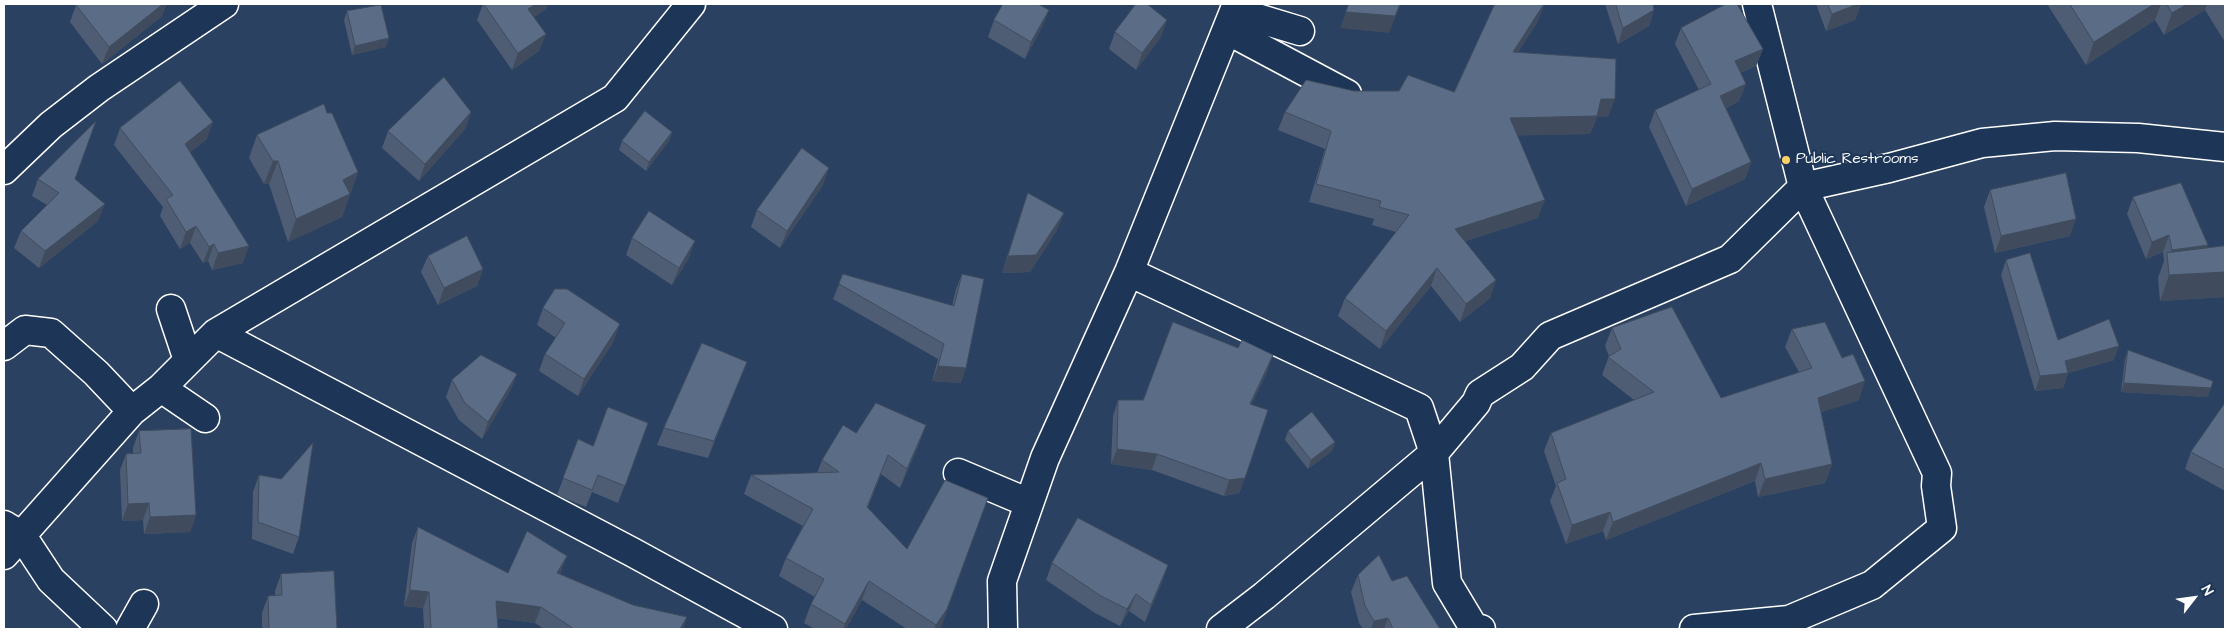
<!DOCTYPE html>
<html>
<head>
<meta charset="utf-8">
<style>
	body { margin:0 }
	#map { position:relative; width:2229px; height:633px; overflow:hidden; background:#2a4161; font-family:"Architects Daughter",sans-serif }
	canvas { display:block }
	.frame { position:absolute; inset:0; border:5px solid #fff; pointer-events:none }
	.north { position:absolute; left:2169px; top:573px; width:50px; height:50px; -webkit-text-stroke:4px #1d3557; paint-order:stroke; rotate:60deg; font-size:14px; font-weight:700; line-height:20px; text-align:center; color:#fff }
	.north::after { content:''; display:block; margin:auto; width:18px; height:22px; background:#fff; clip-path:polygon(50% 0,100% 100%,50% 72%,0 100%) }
</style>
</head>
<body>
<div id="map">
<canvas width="2229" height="633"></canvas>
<div class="frame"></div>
<div class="north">N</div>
</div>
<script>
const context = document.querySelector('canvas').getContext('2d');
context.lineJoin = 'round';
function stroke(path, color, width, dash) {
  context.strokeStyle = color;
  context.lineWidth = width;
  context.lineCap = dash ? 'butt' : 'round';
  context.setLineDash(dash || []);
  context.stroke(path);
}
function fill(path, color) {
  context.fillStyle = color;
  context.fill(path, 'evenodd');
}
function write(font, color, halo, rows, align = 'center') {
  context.font = font + ' "Architects Daughter",sans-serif';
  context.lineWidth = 4;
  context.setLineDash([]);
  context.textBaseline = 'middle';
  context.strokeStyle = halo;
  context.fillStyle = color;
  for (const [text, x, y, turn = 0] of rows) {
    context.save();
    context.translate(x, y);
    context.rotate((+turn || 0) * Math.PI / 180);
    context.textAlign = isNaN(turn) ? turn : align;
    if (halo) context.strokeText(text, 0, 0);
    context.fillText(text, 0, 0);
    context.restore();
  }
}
const street = new Path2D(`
	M 1234,11 L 1300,31
	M 1227,30 L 1347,94
	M 4,170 L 51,125 L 99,88 L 224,4
	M 1129,272 L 1419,408 L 1434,453 L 1447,583 L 1474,628 L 1481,629
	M 171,309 L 188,360
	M 216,333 L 632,552 L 773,629
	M 4,346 L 25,330 L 51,333 L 96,373 L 132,411
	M 161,388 L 205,418
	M 958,473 L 1029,503
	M 4,525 L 22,536 L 51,580 L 103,629
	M 4,555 L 132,411 L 161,388 L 216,333 L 615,98 L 691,4
	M 130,629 L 144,604
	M 1003,629 L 1002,581 L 1045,458 L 1129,272 L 1237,4
	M 1221,629 L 1264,596 L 1434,453 L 1476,403 L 1480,394 L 1522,367 L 1550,336 L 1730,259 L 1803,187 L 1889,168 L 1982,143 L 2055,136 L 2138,138 L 2225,147
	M 1694,629 L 1789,620 L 1872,585 L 1942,528 L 1936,486 L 1937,473 L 1803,187 L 1757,4`);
stroke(street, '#fff', 31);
stroke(street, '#1d3557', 28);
fill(new Path2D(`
	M 483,4 L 548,4 L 546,9 L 534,17 L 546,34 L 539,51 L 512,70 L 477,20 Z
	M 1605,4 L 1653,4 L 1654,10 L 1649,26 L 1618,44 Z
	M 1816,4 L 1861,4 L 1855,20 L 1826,31 Z
	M 2047,4 L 2225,4 L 2225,42 L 2205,10 L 2164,35 L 2155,20 L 2086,65 Z
	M 76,5 L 162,16 L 102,64 L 70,22 Z
	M 1049,10 L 1042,27 L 1025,59 L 988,37 L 994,20 Z
	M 347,11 L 386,47 L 352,55 L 344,20 Z
	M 1538,21 L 1518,52 L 1608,117 L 1597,117 L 1590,134 L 1517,135 L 1538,218 L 1465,241 L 1496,280 L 1490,298 L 1460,322 L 1431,286 L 1380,349 L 1338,316 L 1345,298 L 1396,232 L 1372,225 L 1374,219 L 1309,202 L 1325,149 L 1278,130 L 1285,112 L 1354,91 L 1454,92 Z
	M 1681,28 L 1763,49 L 1756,66 L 1740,73 L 1746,84 L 1739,101 L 1726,108 L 1751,162 L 1745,179 L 1686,206 L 1649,127 L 1655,110 L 1699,90 L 1675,44 Z
	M 1115,32 L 1161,37 L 1136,70 L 1109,49 Z
	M 471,112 L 465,129 L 419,181 L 382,148 L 388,131 Z
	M 327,113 L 358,172 L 342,217 L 288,242 L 269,184 L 264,184 L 249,158 L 257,135 Z
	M 120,128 L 207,139 L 190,152 L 243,263 L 212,270 L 208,261 L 203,263 L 190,243 L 180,249 L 160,216 L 163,207 L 114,145 Z
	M 672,132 L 669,141 L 646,171 L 619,150 L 622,141 Z
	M 38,179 L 75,179 L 98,221 L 39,268 L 14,248 L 21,231 L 47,205 L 32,196 Z
	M 823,185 L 780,248 L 751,227 L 757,210 Z
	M 1990,190 L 2070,236 L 1995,253 L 1984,207 Z
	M 1028,193 L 1057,230 L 1030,272 L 1002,273 L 1022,210 Z
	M 2133,197 L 2208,245 L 2206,248 L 2225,246 L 2225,297 L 2160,301 L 2158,278 L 2164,261 L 2163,252 L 2146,259 L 2127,214 Z
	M 632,238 L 689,258 L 672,285 L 626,255 Z
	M 428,256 L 483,269 L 477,286 L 438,305 L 421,272 Z
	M 2006,260 L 2058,340 L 2114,360 L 2068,373 L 2063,388 L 2035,391 L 2001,275 Z
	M 962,274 L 961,383 L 932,381 L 938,359 L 833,299 L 839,284 L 952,306 L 956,289 Z
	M 543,308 L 614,341 L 578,396 L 539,371 L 545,354 L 556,338 L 537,325 Z
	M 1612,328 L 1721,398 L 1799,372 L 1785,347 L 1792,329 L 1859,400 L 1821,412 L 1832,464 L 1825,483 L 1758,497 L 1755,481 L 1606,540 L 1603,531 L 1566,544 L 1550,501 L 1556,486 L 1544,451 L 1551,433 L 1634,400 L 1602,375 L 1609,356 L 1605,346 Z
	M 2128,350 L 2208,397 L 2121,392 L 2125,359 Z
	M 747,362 L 740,379 L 708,458 L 657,445 L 664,428 Z
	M 1268,370 L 1251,405 L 1245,478 L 1239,493 L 1224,496 L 1152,470 L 1111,464 L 1113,416 L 1118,400 L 1143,400 Z
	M 517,374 L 510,391 L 482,439 L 459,420 L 446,397 L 452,380 Z
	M 2225,403 L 2225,491 L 2185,469 L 2191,452 Z
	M 926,425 L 919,444 L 900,488 L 881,474 L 868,507 L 941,628 L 940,629 L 907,629 L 862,600 L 846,629 L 815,629 L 804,623 L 811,604 L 815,597 L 779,576 L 786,558 L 803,526 L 744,494 L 751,475 L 817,473 L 822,460 Z
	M 139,431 L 196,515 L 190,532 L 144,534 L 143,520 L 122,521 L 120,470 L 126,454 L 133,453 L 133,448 Z
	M 1288,431 L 1335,442 L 1332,451 L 1308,469 L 1285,440 Z
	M 578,439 L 593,446 L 642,440 L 618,503 L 592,492 L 586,507 L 557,495 Z
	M 259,475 L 299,537 L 293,554 L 252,539 L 253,492 Z
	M 418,527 L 508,573 L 561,572 L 560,574 L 683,629 L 544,629 L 535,623 L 497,618 L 498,629 L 424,629 L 423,608 L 404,606 L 412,543 Z
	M 1052,563 L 1168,565 L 1162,582 L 1145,622 L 1129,611 L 1120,626 L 1095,613 L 1046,580 Z
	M 281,574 L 337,629 L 262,629 L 262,613 L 268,596 L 275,596 L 275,591 Z
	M 1358,575 L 1392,581 L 1440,629 L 1363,629 L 1359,623 L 1351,592 Z`), '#4e5d73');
fill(new Path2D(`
	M 163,4 L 167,4 L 162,16 L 102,64 L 109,47 Z
	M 536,4 L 548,4 L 546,9 L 522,26 L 528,9 Z
	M 1401,4 L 1389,33 L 1340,28 L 1346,12 Z
	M 1545,4 L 1538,21 L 1507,70 L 1513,52 Z
	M 1858,4 L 1861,4 L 1855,20 L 1826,31 L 1832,14 Z
	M 2154,4 L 2161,4 L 2155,20 L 2086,65 L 2094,42 Z
	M 2187,4 L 2207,4 L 2205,10 L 2164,35 L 2172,13 Z
	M 1049,10 L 1042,27 L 1025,59 L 1031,42 Z
	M 1654,10 L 1649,26 L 1618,44 L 1623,28 Z
	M 1167,20 L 1161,37 L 1136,70 L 1142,53 Z
	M 546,34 L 539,51 L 512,70 L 518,53 Z
	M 389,38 L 386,47 L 352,55 L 355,46 Z
	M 1763,49 L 1756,66 L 1729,78 L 1735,61 Z
	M 1746,84 L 1739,101 L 1714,113 L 1720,96 Z
	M 1601,99 L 1615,99 L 1608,117 L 1597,117 L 1590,134 L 1503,136 L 1510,118 Z
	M 471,112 L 465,129 L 419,181 L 425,164 Z
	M 213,122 L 207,139 L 179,161 L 185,144 Z
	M 672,132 L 669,141 L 646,171 L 649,162 Z
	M 273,161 L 278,161 L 269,184 L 264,184 Z
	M 1751,162 L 1745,179 L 1686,206 L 1692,189 Z
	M 829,168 L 823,185 L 780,248 L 787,231 Z
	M 358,172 L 342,217 L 288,242 L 296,219 L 343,180 Z
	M 1545,200 L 1538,218 L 1448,247 L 1455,229 Z
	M 105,204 L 98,221 L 39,268 L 45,251 Z
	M 1064,213 L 1057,230 L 1030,272 L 1002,273 L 1008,256 Z
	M 2076,219 L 2070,236 L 1995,253 L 2001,236 Z
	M 196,226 L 190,243 L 180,249 L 186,232 Z
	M 2169,235 L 2163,252 L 2146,259 L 2152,242 Z
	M 695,241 L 689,258 L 672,285 L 679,268 Z
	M 214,244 L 208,261 L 203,263 L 209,247 Z
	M 2208,245 L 2201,262 L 2168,260 L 2172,250 Z
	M 249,246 L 243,263 L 212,270 L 218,253 Z
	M 1437,268 L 1431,286 L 1380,349 L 1386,331 Z
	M 483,269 L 477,286 L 438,305 L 444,288 Z
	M 2225,272 L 2225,297 L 2160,301 L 2169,275 Z
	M 1496,280 L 1490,298 L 1460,322 L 1466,304 Z
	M 620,324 L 614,341 L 578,396 L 584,379 Z
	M 2119,346 L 2114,360 L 2068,373 L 2063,388 L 2035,391 L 2040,376 L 2065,361 Z
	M 1273,355 L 1268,370 L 1244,420 L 1250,404 Z
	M 747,362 L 740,379 L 708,458 L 714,441 Z
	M 938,366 L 966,368 L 961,383 L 932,381 Z
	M 517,374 L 510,391 L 482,439 L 488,422 Z
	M 1865,381 L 1859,400 L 1811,416 L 1818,398 Z
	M 2124,383 L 2211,388 L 2208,397 L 2121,392 Z
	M 926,425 L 919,444 L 900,488 L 907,469 Z
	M 1335,442 L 1332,451 L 1308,469 L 1311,460 Z
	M 1117,449 L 1157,454 L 1152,470 L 1111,464 Z
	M 1761,463 L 1755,481 L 1606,540 L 1613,522 Z
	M 1832,464 L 1825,483 L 1758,497 L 1765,479 Z
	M 1245,478 L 1239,493 L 1224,496 L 1229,480 Z
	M 149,503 L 143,520 L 122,521 L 128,504 Z
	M 1610,512 L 1603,531 L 1566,544 L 1572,525 Z
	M 196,515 L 190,532 L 144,534 L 150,517 Z
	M 981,517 L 941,628 L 940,629 L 934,629 Z
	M 567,556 L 561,572 L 551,589 L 557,573 Z
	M 1168,565 L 1162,582 L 1145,622 L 1151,605 Z
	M 869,581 L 862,600 L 846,629 L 843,629 L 845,624 Z
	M 410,590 L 429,592 L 423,608 L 404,606 Z
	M 1136,594 L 1129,611 L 1120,626 L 1127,609 Z
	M 496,601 L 541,607 L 535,623 L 491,617 Z
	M 687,617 L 683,629 L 680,629 Z
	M 1388,618 L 1384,629 L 1371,629 L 1374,621 Z`), '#404c5e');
const building = new Path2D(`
	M 78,4 L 163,4 L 109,47 L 76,5 Z
	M 484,4 L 536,4 L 528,9 L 546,34 L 518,53 Z
	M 1003,4 L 1038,4 L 1049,10 L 1031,42 L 994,20 Z
	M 1136,4 L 1147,4 L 1167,20 L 1142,53 L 1115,32 Z
	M 1349,4 L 1400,4 L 1395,16 L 1346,12 Z
	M 1495,4 L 1544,4 L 1513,52 L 1616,59 L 1615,99 L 1601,99 L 1597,116 L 1510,118 L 1545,200 L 1455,229 L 1496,280 L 1466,304 L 1437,268 L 1386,331 L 1345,298 L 1409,215 L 1379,207 L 1381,201 L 1316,184 L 1331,131 L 1285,112 L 1306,80 L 1354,91 L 1399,91 L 1408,75 L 1454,92 Z
	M 1616,4 L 1653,4 L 1654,10 L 1623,28 Z
	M 1726,4 L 1737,4 L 1763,49 L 1735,61 L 1746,84 L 1720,96 L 1751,162 L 1692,189 L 1655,110 L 1711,84 L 1681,28 Z
	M 1828,4 L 1858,4 L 1832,14 Z
	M 2070,4 L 2154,4 L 2094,42 Z
	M 2167,4 L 2187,4 L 2172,13 Z
	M 381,5 L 389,38 L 355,46 L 347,11 Z
	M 444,77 L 471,112 L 425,164 L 388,131 Z
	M 180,81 L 213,122 L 185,144 L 249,246 L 218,253 L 214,244 L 209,247 L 196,226 L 186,232 L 166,199 L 173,195 L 120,128 Z
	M 324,104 L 327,113 L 332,113 L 358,172 L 343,180 L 350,194 L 296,219 L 278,161 L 273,161 L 257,135 Z
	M 645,111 L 672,132 L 649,162 L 622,141 Z
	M 96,121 L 75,179 L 105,204 L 45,251 L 21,231 L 59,193 L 38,179 Z
	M 802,148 L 829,168 L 787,231 L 757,210 Z
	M 2066,173 L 2076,219 L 2001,236 L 1990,190 Z
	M 2181,183 L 2208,245 L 2172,250 L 2169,235 L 2152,242 L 2133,197 Z
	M 1028,193 L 1064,213 L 1036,255 L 1008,256 Z
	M 649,211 L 695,241 L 679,268 L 632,238 Z
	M 467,236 L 483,269 L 444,288 L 428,256 Z
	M 2225,246 L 2225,272 L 2169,275 L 2167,253 Z
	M 2030,253 L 2058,340 L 2109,319 L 2119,346 L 2065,361 L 2068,373 L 2040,376 L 2006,260 Z
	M 843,274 L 954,306 L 962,274 L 984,279 L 966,368 L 938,366 L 944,344 L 839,284 Z
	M 555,289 L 567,289 L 620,324 L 584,379 L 545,354 L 565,323 L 543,308 Z
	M 1672,307 L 1721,398 L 1812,368 L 1792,329 L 1825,322 L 1842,358 L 1853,354 L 1865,381 L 1818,398 L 1832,464 L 1765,479 L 1761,463 L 1613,522 L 1610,512 L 1572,525 L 1557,483 L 1566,479 L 1551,433 L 1654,392 L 1608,357 L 1621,349 L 1612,328 Z
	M 1173,322 L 1238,348 L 1242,340 L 1273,355 L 1250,404 L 1268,410 L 1245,478 L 1229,480 L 1157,454 L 1117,449 L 1118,400 L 1143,400 Z
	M 702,343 L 747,362 L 714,441 L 664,428 Z
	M 2128,350 L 2213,381 L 2211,388 L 2124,383 Z
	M 481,355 L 517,374 L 488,422 L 465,403 L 452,380 Z
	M 876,403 L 926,425 L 907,469 L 888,455 L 867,507 L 907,549 L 945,480 L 988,498 L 947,609 L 936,625 L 869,581 L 845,624 L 811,604 L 824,579 L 786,558 L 813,509 L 751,475 L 839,472 L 822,460 L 843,425 L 856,433 Z
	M 2225,403 L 2225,470 L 2191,452 Z
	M 608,407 L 648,423 L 625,486 L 598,475 L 592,490 L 563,478 L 578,439 L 593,446 Z
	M 1312,412 L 1335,442 L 1311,460 L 1288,431 Z
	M 191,429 L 196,515 L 150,517 L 149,503 L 128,504 L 126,454 L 141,453 L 139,431 Z
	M 313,443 L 299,537 L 258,522 L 259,475 L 281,479 Z
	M 1078,518 L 1168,565 L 1151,605 L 1136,594 L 1127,609 L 1101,596 L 1052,563 Z
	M 418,527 L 508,573 L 527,531 L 567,556 L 557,573 L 633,605 L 687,617 L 680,629 L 574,629 L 541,607 L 496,601 L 498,629 L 431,629 L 429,592 L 410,590 Z
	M 1379,555 L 1392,581 L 1407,576 L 1440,629 L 1393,629 L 1388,618 L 1374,621 L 1365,606 L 1358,575 Z
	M 334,571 L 337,629 L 269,629 L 268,596 L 282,595 L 281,574 Z`);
fill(building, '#5b6c86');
stroke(building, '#404c5e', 1);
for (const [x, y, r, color] of [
	[1786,160,5,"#ffd166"]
]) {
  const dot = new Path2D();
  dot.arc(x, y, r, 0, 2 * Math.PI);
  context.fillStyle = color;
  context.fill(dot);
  stroke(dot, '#1d3557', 2);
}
write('15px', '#fff', '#1d3557', [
	["Public Restrooms",1796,160]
], 'left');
</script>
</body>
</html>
